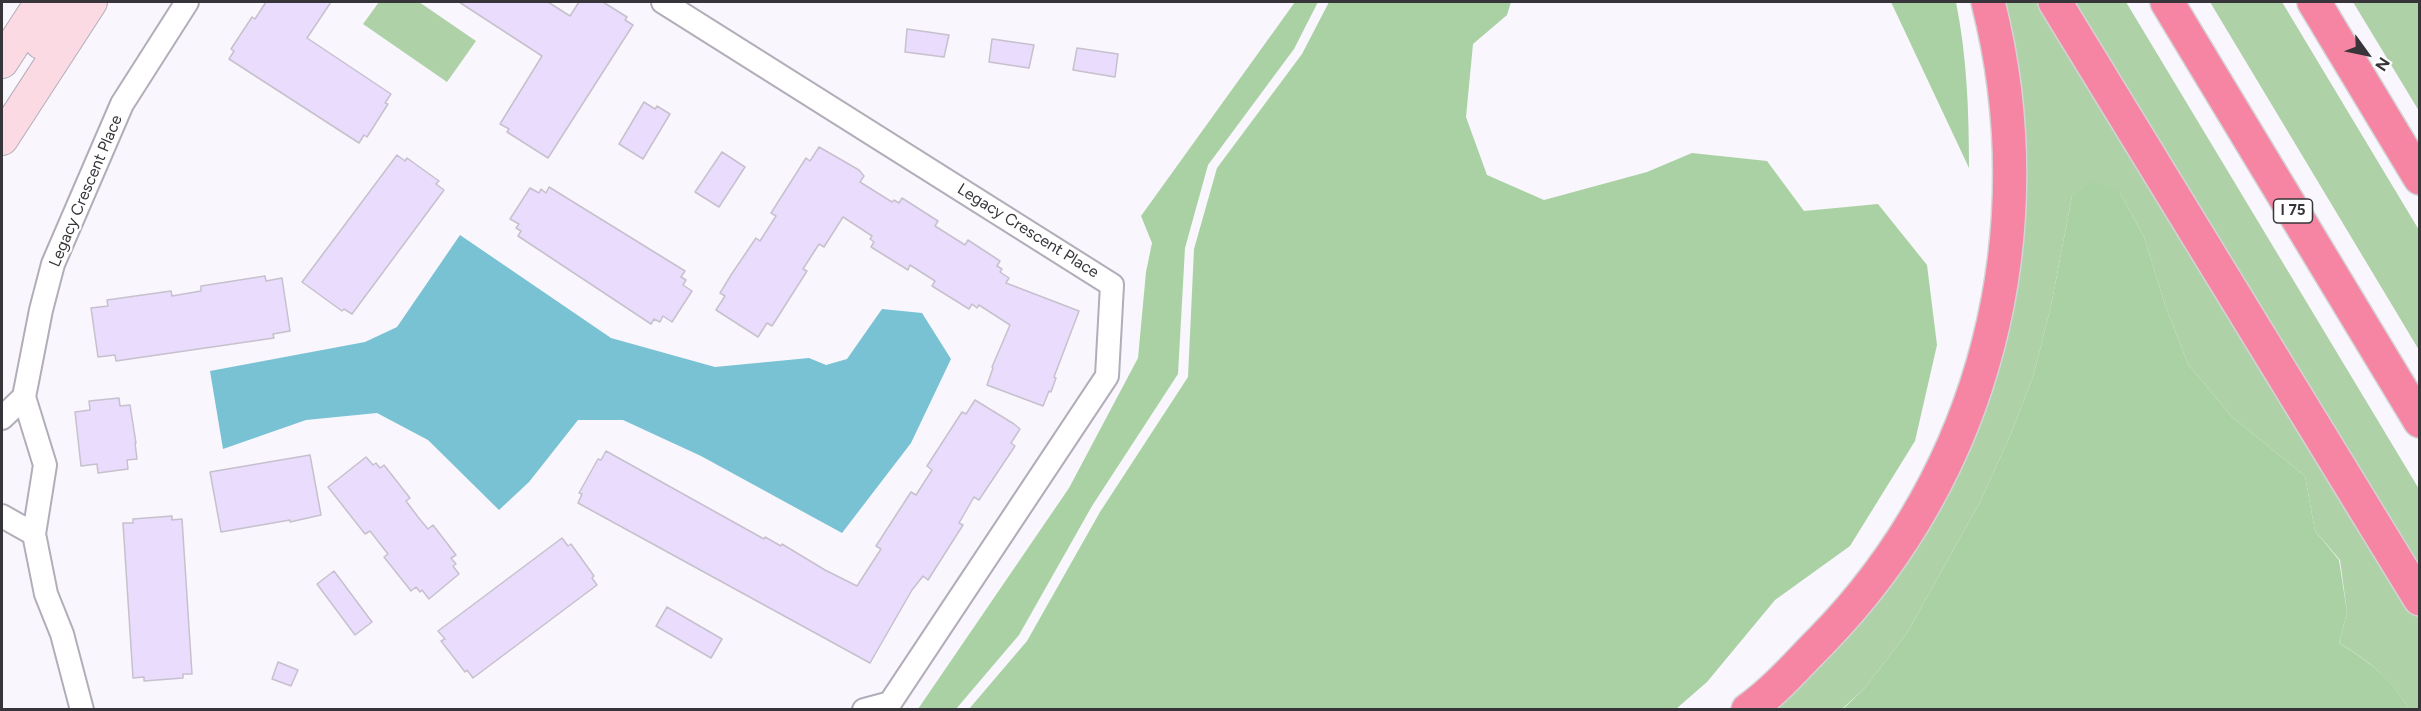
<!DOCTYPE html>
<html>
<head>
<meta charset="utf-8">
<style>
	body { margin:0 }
	#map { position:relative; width:2421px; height:711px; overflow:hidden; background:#f9f6fd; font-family:Figtree,sans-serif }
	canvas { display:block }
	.frame { position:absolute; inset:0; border:3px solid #37353a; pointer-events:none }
	.north { position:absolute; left:2337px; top:24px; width:60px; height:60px; -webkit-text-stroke:4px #fff; paint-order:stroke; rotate:123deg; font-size:16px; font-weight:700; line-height:24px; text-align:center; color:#37353a }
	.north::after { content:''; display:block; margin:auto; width:21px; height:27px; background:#37353a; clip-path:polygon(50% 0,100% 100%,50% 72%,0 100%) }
</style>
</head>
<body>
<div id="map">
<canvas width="2421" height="711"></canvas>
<div class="frame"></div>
<div class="north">N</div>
</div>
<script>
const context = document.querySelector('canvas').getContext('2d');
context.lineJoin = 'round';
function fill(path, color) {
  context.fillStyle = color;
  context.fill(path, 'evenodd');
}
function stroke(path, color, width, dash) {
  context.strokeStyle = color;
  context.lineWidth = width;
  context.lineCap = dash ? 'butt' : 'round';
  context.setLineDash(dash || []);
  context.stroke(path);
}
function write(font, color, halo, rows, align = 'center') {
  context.font = font + ' Figtree,sans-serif';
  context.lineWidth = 4.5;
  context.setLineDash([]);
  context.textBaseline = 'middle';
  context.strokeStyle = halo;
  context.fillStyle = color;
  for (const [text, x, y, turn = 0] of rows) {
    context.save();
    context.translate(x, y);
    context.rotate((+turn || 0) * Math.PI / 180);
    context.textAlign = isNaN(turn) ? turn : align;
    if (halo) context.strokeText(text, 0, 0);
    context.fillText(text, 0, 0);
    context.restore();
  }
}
fill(new Path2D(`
	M 379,2 L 419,2 L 476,41 L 447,82 L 363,24 Z
	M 1999,2 L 2052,2 L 2419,618 L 2419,709 L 2409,709 C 2390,678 2371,662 2339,643 L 2347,612 L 2340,560 L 2315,531 L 2305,476 L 2232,417 L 2188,364 L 2166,308 L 2144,237 L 2120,193 L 2072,196 L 2051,306 L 2034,374 L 2010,436 L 1980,502 L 1907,633 L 1864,689 L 1842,709 L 1762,710 L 1814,664 L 1995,358 Z
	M 2073,2 L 2126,2 L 2419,489 L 2419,578 Z
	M 2210,2 L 2282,2 L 2419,230 L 2419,350 Z
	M 2353,2 L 2419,2 L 2419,111 Z`), '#aed1a8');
fill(new Path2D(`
	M 1295,2 L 1318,2 L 1294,49 L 1208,165 L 1185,248 L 1178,374 L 1092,506 L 1019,635 L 956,709 L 918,709 L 1069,488 L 1138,358 L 1146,272 L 1152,243 L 1141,216 Z
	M 1329,2 L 1511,2 L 1507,15 L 1473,44 L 1466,117 L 1487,175 L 1544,200 L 1647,172 L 1692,153 L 1767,161 L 1804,211 L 1878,204 L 1927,265 L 1937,345 L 1915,441 L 1850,546 L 1775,600 L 1707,682 L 1676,709 L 969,709 L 1027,641 L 1100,512 L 1188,377 L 1194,249 L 1217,168 L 1302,54 Z
	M 1891,2 L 1956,2 C 1967,57 1969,112 1969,168 Z
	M 2094,181 L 2120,193 L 2144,237 L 2166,308 L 2188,364 L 2232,417 L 2305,476 L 2315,531 L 2339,560 L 2347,612 L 2339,643 C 2371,663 2390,677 2409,709 L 1843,709 L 1864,689 L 1907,633 L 1980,502 L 2010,436 L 2034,374 L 2051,306 L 2072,196 Z`), '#aad1a3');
fill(new Path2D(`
	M 460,235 L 611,338 L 715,367 L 809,358 L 826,365 L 847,359 L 882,309 L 922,313 L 951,359 L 911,443 L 842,533 L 701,456 L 623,420 L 578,420 L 529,482 L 499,510 L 428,440 L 377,413 L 306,420 L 223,449 L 210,371 L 365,342 L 397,327 Z`), '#79c2d3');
const building = new Path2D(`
	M 266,2 L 331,2 L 307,38 L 391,94 L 385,103 L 388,104 L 367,137 L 364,135 L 359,143 L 229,59 L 234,51 L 231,49 L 252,17 L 255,19 Z
	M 459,2 L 548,2 L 570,16 L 579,2 L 603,2 L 627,17 L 625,20 L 633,25 L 548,158 L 507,132 L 509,129 L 500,124 L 542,56 Z
	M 907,29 L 949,35 L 944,57 L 905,52 Z
	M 992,39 L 1034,45 L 1029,68 L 989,62 Z
	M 1077,48 L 1118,54 L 1115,77 L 1073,70 Z
	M 644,102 L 655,109 L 657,106 L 670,114 L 643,159 L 619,144 Z
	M 819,147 L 859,170 L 864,176 L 860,182 L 892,202 L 894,200 L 899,203 L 902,198 L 938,221 L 935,226 L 965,245 L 968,240 L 1000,261 L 997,266 L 1002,269 L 1000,272 L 1009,278 L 1006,283 L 1079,311 L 1054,377 L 1056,378 L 1051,392 L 1049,391 L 1043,406 L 987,385 L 993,368 L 992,367 L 1010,325 L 979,305 L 977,308 L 972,304 L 969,309 L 932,286 L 935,281 L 910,265 L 908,270 L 871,247 L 874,242 L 870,239 L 872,236 L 843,217 L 824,247 L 819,244 L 803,269 L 807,271 L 772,326 L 767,323 L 758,337 L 716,310 L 725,296 L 720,293 L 731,275 L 756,238 L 760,241 L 776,216 L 771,213 L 806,158 L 810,161 Z
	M 722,152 L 745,167 L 719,207 L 695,192 Z
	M 397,155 L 405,161 L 407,158 L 439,181 L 436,184 L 444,190 L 352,314 L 344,309 L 342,311 L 302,282 Z
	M 549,187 L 685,271 L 681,277 L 686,280 L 683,285 L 692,291 L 672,322 L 663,316 L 660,322 L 654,319 L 651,324 L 518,236 L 521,231 L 516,228 L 519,224 L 510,219 L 530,188 L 539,193 L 541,189 L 546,193 Z
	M 265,276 L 266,281 L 282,278 L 290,331 L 273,334 L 274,338 L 116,361 L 115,355 L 98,357 L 91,308 L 108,306 L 107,300 L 171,291 L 172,296 L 201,291 L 201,286 Z
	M 119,398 L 120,406 L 130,405 L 136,443 L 135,443 L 137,459 L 127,460 L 128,469 L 98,473 L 97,464 L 81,466 L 75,412 L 90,410 L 89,401 Z
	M 975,400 L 1014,424 L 1020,429 L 1011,443 L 1015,446 L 979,500 L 974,497 L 959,523 L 963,525 L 928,580 L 923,576 L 912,590 L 870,663 L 578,503 L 582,494 L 579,493 L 598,459 L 601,460 L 606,451 L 764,539 L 765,537 L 781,546 L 782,544 L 825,570 L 857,586 L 881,549 L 876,546 L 911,492 L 916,495 L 932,470 L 927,466 L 962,412 L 966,414 Z
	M 310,455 L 321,515 L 290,522 L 290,520 L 221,532 L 210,472 Z
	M 366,457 L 373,465 L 376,463 L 380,468 L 384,465 L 410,498 L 406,501 L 418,517 L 428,529 L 433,525 L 456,555 L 451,558 L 456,564 L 453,566 L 459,574 L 429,599 L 422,590 L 420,592 L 416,587 L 411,591 L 384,557 L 388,554 L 370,531 L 365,534 L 328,487 Z
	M 172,516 L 172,520 L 182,519 L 192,674 L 183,674 L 183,678 L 144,681 L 144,677 L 133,678 L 123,523 L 133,523 L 133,519 Z
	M 562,538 L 568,546 L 571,544 L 594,576 L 592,578 L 597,585 L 473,678 L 467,670 L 465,672 L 441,641 L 445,639 L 438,631 Z
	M 334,571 L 372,622 L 355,635 L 317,584 Z
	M 667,607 L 722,639 L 711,658 L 656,626 Z
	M 278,662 L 298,670 L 291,686 L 272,679 Z`);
fill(building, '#eadcfc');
stroke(building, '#c6c1cd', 1.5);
const minor = new Path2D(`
	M 663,2 L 1112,285 L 1107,376 L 890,703 L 864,710
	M 2,418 L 24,397
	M 2,516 L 34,534
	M 82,710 L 62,634 L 46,594 L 34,534 L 45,465 L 24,397 L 41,310 L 53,264 L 122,104 L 187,2`);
const secondary = new Path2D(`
	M 41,43 L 61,12 L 63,2
	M 2,62 L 41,2
	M 2,139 L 91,2`);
const motorway = new Path2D(`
	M 2055,2 L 2420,599
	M 2167,2 L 2420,421
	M 2314,2 L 2420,178
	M 1748,710 C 1775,691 1798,664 1821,641 C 1987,472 2046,229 1988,2`);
stroke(minor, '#b2adb9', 26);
stroke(secondary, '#b2adb9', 34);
stroke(motorway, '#d3d3d4', 36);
stroke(minor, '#fff', 22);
stroke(secondary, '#fcdae3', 32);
stroke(motorway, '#f585a3', 33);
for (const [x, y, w] of [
	[2293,211,39]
]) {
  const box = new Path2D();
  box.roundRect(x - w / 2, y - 12, w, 24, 4.5);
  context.fillStyle = '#fff';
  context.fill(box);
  stroke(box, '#37353a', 1.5);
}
write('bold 15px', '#37353a', null, [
	["I 75",2293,211]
]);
write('16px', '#37353a', '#fff', [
	["Legacy Crescent Place",86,191,-67],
	["Legacy Crescent Place",1028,231,32]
]);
</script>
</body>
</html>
